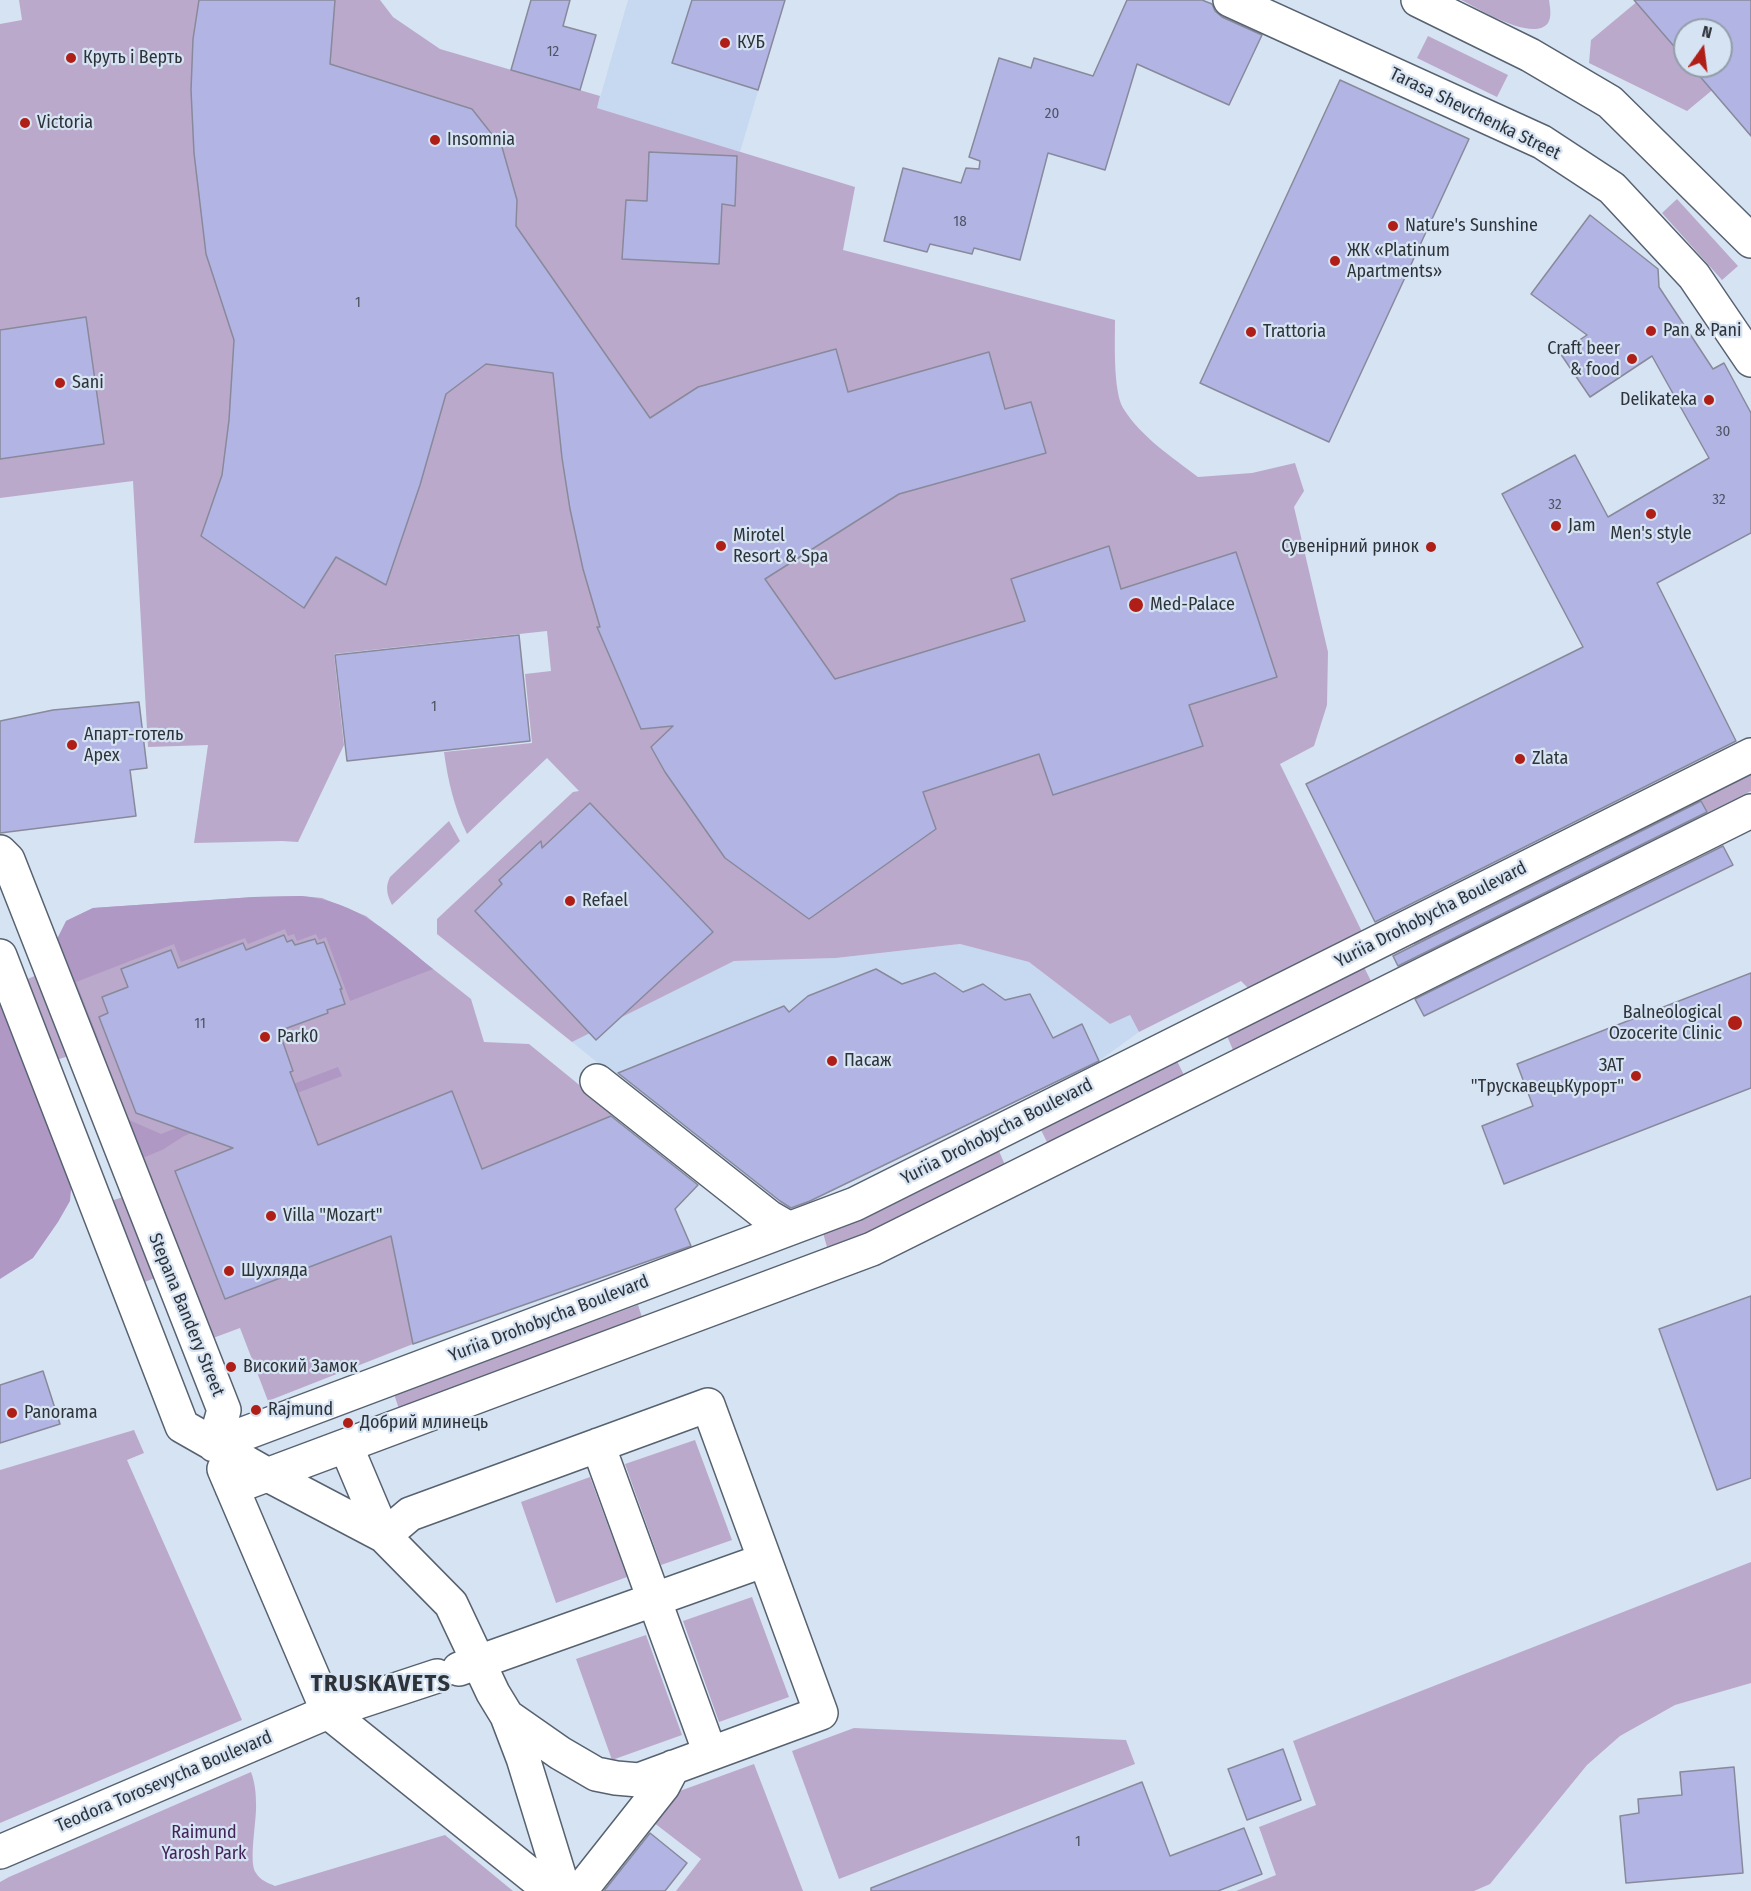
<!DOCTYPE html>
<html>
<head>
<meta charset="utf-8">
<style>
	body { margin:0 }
	#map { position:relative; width:1751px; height:1891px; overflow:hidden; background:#d6e3f3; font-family:"Fira Sans Condensed",sans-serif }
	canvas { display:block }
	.north { position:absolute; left:1673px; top:18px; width:60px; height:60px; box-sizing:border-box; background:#d6e3f3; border:2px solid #939da9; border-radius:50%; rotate:14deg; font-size:16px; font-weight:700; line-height:24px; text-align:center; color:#2e3339 }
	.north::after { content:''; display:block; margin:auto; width:21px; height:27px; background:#af1f17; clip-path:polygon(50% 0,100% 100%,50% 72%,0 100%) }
</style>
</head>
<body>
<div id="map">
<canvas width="1751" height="1891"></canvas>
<div class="north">N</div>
</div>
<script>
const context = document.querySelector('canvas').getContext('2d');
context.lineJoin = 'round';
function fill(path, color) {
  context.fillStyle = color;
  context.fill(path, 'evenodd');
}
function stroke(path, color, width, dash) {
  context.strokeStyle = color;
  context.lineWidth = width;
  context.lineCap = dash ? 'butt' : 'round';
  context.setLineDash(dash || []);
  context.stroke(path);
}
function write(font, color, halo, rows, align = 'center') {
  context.font = font + ' "Fira Sans Condensed",sans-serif';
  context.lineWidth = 4.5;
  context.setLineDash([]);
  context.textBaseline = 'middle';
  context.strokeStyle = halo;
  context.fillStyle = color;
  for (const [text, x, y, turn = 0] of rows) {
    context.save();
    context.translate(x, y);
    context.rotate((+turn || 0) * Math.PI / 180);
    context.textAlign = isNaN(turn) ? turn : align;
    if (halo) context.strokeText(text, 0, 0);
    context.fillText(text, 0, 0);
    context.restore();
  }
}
fill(new Path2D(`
	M 628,0 L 785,0 L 740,152 L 597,108 Z
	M 960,944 L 1029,962 L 1110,1024 L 1129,1014 L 1139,1032 L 1099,1061 L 800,1206 L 765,1198 L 572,1042 L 734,961 L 836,958 Z`), '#c7d9f0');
fill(new Path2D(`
	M 19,0 L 380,0 L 393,17 L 440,49 L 600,96 L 597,108 L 855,187 L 843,250 L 1115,320 C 1115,341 1113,390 1123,408 C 1141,437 1172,457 1198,477 L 1252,473 L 1295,463 L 1304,491 L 1294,507 L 1328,652 L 1327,705 L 1314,746 L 1280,764 L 1366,940 L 1253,989 L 1248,988 L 1241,981 L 1139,1032 L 1130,1015 L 1110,1024 L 1029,962 L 960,944 L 836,958 L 734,961 L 572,1042 L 437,934 L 437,919 L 573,792 L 579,791 L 547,758 L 467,834 C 454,807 448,781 444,752 L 532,743 L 525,674 L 551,671 L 547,631 L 334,654 L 344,745 L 298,842 L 282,841 L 194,843 L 208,745 L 148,747 L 133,481 L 0,498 L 0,24 L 22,20 Z
	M 1461,0 L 1549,0 C 1550,7 1552,17 1548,23 C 1533,43 1478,8 1461,0 Z
	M 1639,0 L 1751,0 L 1751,58 L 1687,111 L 1589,63 L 1591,40 ZM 1685,30 L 1721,30 L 1721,66 L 1685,66 Z
	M 1428,36 L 1508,75 L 1497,97 L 1417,58 Z
	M 1677,199 L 1738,266 L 1722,280 L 1662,213 Z
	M 1751,772 L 1751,791 L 1622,855 L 1615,841 Z
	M 449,821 L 460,841 L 392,905 C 387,895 385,887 390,877 Z
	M 1560,869 L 1567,883 L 1421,956 L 1413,943 Z
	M 301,896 L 322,898 L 366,916 L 471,999 L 484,1042 L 529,1044 L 615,1114 L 386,1210 L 413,1344 L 268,1401 L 240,1328 L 205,1341 L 66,986 L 66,921 L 93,908 L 254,897 Z
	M 1364,967 L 1371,981 L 1233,1050 L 1227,1036 Z
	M 37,975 L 69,1056 L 56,1060 L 25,980 Z
	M 1177,1061 L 1184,1075 L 1048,1144 L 1041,1130 Z
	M 999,1151 L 1005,1165 L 867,1234 L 827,1247 L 823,1233 L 862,1220 Z
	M 123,1197 L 155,1278 L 142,1283 L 111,1201 Z
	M 638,1305 L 643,1320 L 399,1409 L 394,1394 Z
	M 134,1430 L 144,1453 L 127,1460 L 242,1720 L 0,1823 L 0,1470 Z
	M 695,1440 L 732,1540 L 661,1565 L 625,1464 Z
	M 590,1477 L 627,1577 L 556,1603 L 521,1502 Z
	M 1751,1562 L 1751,1683 L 1675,1705 L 1620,1736 L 1587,1765 L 1490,1884 L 1474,1891 L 1236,1891 L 1276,1875 L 1259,1827 L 1316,1805 L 1293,1741 Z
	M 752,1597 L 789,1697 L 719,1722 L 683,1621 Z
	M 646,1635 L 682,1735 L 612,1760 L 576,1659 Z
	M 854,1728 L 1126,1740 L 1135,1764 L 839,1879 L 792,1751 Z
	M 754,1764 L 803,1891 L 676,1891 L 701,1859 L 653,1822 L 677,1792 Z
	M 251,1772 C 255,1783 256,1793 256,1804 C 257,1820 248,1863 256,1873 C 260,1880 268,1883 275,1886 L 445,1835 L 513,1891 L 0,1891 L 0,1882 L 9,1877 Z`), '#bba9cb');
fill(new Path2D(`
	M 301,896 C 358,901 391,935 433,969 L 350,1001 L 326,937 L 319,940 L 316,934 L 297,941 L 294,934 L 288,936 L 285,929 L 248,944 L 245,938 L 181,962 L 174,944 L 76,982 L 102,1048 L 92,1050 L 52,949 L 66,921 L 93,908 L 254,897 Z
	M 8,1000 L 73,1168 L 70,1201 L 58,1222 L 33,1258 L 0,1279 L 0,1003 Z
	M 338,1067 L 342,1076 L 184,1136 L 162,1150 L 135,1161 L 108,1091 L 117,1089 L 129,1120 L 161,1134 Z`), '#af98c3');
const building = new Path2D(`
	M 199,0 L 335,0 L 330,64 L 472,109 L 502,147 L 517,200 L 516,226 L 650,418 L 698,387 L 836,349 L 848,392 L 989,352 L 1005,409 L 1031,402 L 1046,453 L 899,494 L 765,579 L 835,679 L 1025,621 L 1011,579 L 1109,546 L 1121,589 L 1236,552 L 1277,677 L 1189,705 L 1203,746 L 1053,795 L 1039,754 L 923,792 L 936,829 L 809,919 L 725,858 L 665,772 L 651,747 L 673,726 L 641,729 L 597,627 L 600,627 L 583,569 L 570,509 L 562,458 L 553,373 L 486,364 L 446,394 L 420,485 L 386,585 L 336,557 L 304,608 L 201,536 L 222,475 L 229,420 L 234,340 L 206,254 L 194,153 L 191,90 L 193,39 Z
	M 531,0 L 570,0 L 563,26 L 596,35 L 580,90 L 511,70 Z
	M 692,0 L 785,0 L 758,90 L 672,63 Z
	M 1127,0 L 1202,0 L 1212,4 L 1215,11 L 1222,17 L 1262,35 L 1229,105 L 1137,64 L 1105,170 L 1048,153 L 1020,260 L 974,248 L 972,254 L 930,244 L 927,252 L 884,241 L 903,168 L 961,183 L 966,168 L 979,169 L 980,161 L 969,157 L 999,58 L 1031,68 L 1034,58 L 1093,76 Z
	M 1634,0 L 1751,0 L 1751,136 L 1691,66 L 1721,66 L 1721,30 L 1685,30 L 1685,59 Z
	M 1340,80 L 1469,139 L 1329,442 L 1200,383 Z
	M 649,152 L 737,156 L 735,206 L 722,204 L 719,264 L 622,259 L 626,200 L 647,201 Z
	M 1590,215 L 1658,269 L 1659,287 L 1713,369 L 1724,363 L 1751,413 L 1751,533 L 1657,583 L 1736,741 L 1375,922 L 1306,784 L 1583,647 L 1502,494 L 1575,455 L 1608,517 L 1709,458 L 1652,356 L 1590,397 L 1560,353 L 1587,335 L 1531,294 Z
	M 86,317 L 104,444 L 0,459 L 0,330 Z
	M 519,635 L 530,741 L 347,761 L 335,655 Z
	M 139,702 L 147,768 L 130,770 L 136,816 L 0,833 L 0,721 L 53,710 Z
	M 1701,801 L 1707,812 L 1398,966 L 1393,956 Z
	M 590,803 L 713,932 L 596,1040 L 475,911 L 502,884 L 499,880 L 541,841 L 542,848 Z
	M 1723,846 L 1733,865 L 1424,1016 L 1415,999 Z
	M 284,935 L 287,942 L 292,940 L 295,945 L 315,939 L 317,944 L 324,942 L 342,989 L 340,989 L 345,1004 L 327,1010 L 328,1013 L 279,1031 L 293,1071 L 290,1072 L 318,1145 L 452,1091 L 482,1169 L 611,1116 L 698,1185 L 675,1209 L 691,1246 L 413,1344 L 391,1236 L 225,1299 L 175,1171 L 233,1148 L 136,1113 L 99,1017 L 108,1013 L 102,997 L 128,987 L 121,969 L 171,950 L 178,968 L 243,943 L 246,950 Z
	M 876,969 L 902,984 L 935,973 L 963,992 L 983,984 L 1005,1000 L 1030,994 L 1053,1038 L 1082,1024 L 1099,1061 L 810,1201 L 791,1208 L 780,1201 L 618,1073 L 784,1006 L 789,1012 L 808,996 Z
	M 1751,973 L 1751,1088 L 1504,1184 L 1482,1126 L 1533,1106 L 1517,1064 Z
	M 1751,1296 L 1751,1478 L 1717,1490 L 1659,1329 Z
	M 43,1371 L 60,1424 L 0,1443 L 0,1385 Z
	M 1283,1749 L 1301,1800 L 1247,1820 L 1228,1769 Z
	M 1734,1767 L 1743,1873 L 1626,1883 L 1620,1816 L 1639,1813 L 1638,1799 L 1682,1795 L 1680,1772 Z
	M 1142,1782 L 1170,1856 L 1244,1828 L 1262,1874 L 1218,1891 L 871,1891 L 871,1888 Z
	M 650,1833 L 687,1863 L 665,1891 L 604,1891 Z`);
fill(building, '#b2b5e4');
stroke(building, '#88899b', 1.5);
const street = new Path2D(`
	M 1230,0 L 1542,142 L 1612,188 L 1694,276 L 1751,360
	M 1418,0 L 1530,55 L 1610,102 L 1751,241
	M 0,852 L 8,860 L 224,1410 L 214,1445
	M 0,956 L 182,1426 L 268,1475 L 384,1536 L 451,1604 L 493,1693 L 507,1716 L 523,1758 L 564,1891
	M 597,1081 L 769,1217 L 788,1228
	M 214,1445 L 855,1204 L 1751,755
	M 598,1445 L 710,1753
	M 346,1446 L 384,1536 L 410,1514 L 708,1405 L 821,1713 L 639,1780 L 616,1778 L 596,1774 L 560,1753 L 507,1716
	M 224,1469 L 328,1712 L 551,1891
	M 232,1488 L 872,1249 L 1751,811
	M 459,1669 L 765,1560
	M 0,1852 L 328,1712 L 437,1676
	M 580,1891 L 663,1786 L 673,1767`);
stroke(street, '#576270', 36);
stroke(street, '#fff', 33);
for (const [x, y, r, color] of [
	[725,43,6,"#af1f17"],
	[71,58,6,"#af1f17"],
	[25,123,6,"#af1f17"],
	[435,140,6,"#af1f17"],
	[1393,226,6,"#af1f17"],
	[1335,261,6,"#af1f17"],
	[1651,331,6,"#af1f17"],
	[1251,332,6,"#af1f17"],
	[1632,359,6,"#af1f17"],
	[60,383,6,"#af1f17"],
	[1709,400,6,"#af1f17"],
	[1651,514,6,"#af1f17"],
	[1556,526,6,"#af1f17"],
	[721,546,6,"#af1f17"],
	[1431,547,6,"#af1f17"],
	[1136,605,8,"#af1f17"],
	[72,745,6,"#af1f17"],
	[1520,759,6,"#af1f17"],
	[570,901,6,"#af1f17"],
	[1735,1023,8,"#af1f17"],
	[265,1037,6,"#af1f17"],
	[832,1061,6,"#af1f17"],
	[1636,1076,6,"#af1f17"],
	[271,1216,6,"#af1f17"],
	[229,1271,6,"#af1f17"],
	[231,1367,6,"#af1f17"],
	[256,1410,6,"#af1f17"],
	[12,1413,6,"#af1f17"],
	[348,1423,6,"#af1f17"]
]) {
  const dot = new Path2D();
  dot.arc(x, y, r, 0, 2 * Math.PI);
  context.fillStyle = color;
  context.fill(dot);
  stroke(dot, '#d6e3f3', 2);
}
write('15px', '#4f5464', null, [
	["12",553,52],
	["20",1052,114],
	["18",960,222],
	["1",358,303],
	["30",1723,432],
	["32",1719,500],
	["32",1555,505],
	["1",434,707],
	["11",200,1024],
	["1",1078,1842]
]);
write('18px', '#2e3339', '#d6e3f3', [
	["КУБ",737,43],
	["Круть і Верть",83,58],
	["Victoria",37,123],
	["Insomnia",447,140],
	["Nature's Sunshine",1405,226],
	["ЖК «Platinum",1347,251],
	["Apartments»",1347,272],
	["Pan & Pani",1663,331],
	["Trattoria",1263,332],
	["Craft beer",1620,349,"right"],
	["& food",1620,370,"right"],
	["Sani",72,383],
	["Delikateka",1697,400,"right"],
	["Jam",1568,526],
	["Men's style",1651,534,"center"],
	["Mirotel",733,536],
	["Resort & Spa",733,557],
	["Сувенірний ринок",1419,547,"right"],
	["Med-Palace",1150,605],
	["Апарт-готель",84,735],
	["Apex",84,756],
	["Zlata",1532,759],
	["Refael",582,901],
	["Balneological",1722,1013,"right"],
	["Ozocerite Clinic",1722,1034,"right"],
	["Park0",277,1037],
	["Пасаж",844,1061],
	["ЗАТ",1624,1066,"right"],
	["\"ТрускавецьКурорт\"",1624,1087,"right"],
	["Villa \"Mozart\"",283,1216],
	["Шухляда",241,1271],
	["Високий Замок",243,1367],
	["Rajmund",268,1410],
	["Panorama",24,1413],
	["Добрий млинець",360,1423]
], 'left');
write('18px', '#2e3339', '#d6e3f3', [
	["Tarasa Shevchenka Street",1475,114,26],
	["Yuriia Drohobycha Boulevard",1431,915,-27],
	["Yuriia Drohobycha Boulevard",997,1132,-27],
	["Stepana Bandery Street",186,1315,68],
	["Yuriia Drohobycha Boulevard",549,1319,-21],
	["Teodora Torosevycha Boulevard",164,1782,-23]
]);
write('18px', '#43245a', '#d6e3f3', [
	["Raimund",204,1833],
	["Yarosh Park",204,1854]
]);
context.letterSpacing = '1.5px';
write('bold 24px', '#2e3339', '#d6e3f3', [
	["TRUSKAVETS",381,1684]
]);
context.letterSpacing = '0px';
</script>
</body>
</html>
